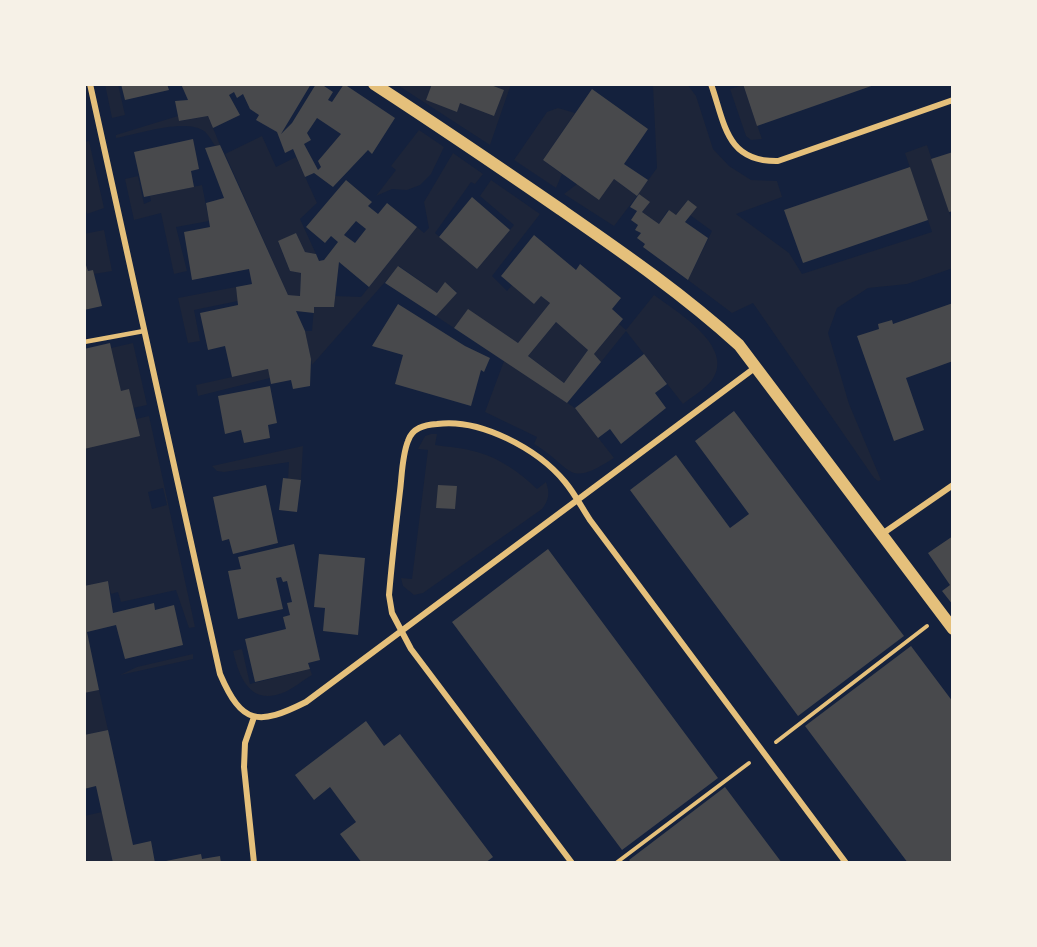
<!DOCTYPE html>
<html>
<head>
<meta charset="utf-8">
<style>
	body { margin:0 }
	#map { position:relative; width:1037px; height:947px; overflow:hidden; background:#14213d; font-family:Commissioner,sans-serif }
	canvas { display:block }
	.frame { position:absolute; inset:0; border:86px solid #f6f1e7; pointer-events:none }
</style>
</head>
<body>
<div id="map">
<canvas width="1037" height="947"></canvas>
<div class="frame"></div>
</div>
<script>
const context = document.querySelector('canvas').getContext('2d');
context.lineJoin = 'round';
function fill(path, color) {
  context.fillStyle = color;
  context.fill(path, 'evenodd');
}
function stroke(path, color, width, dash) {
  context.strokeStyle = color;
  context.lineWidth = width;
  context.lineCap = dash ? 'butt' : 'round';
  context.setLineDash(dash || []);
  context.stroke(path);
}
fill(new Path2D(`
	M 105,84 L 118,84 L 125,115 L 112,118 Z
	M 396,84 L 511,84 L 490,145 Z
	M 687,84 L 696,96 L 713,149 L 729,166 L 751,180 L 777,181 L 782,197 L 736,214 L 789,253 L 802,274 L 932,232 L 905,153 L 927,145 L 953,224 L 953,268 L 907,284 L 868,288 L 837,308 L 828,333 L 849,404 L 881,480 L 878,481 L 874,478 L 753,303 L 732,313 L 688,280 L 712,231 L 690,215 L 696,207 L 688,200 L 676,215 L 668,210 L 659,224 L 642,212 L 649,202 L 638,194 L 657,168 L 653,86 Z
	M 743,85 L 762,139 L 751,140 L 746,136 L 730,89 Z
	M 558,108 L 575,113 L 543,160 L 562,174 L 556,188 L 514,160 L 547,112 Z
	M 178,116 L 180,121 L 208,116 L 220,145 L 215,146 C 212,141 208,134 204,131 C 185,118 138,134 116,138 L 116,135 Z
	M 419,130 L 444,147 L 431,174 L 420,185 L 407,190 L 392,189 L 376,196 L 396,170 L 391,166 Z
	M 262,136 L 276,167 L 296,157 L 317,203 L 300,219 L 316,254 L 305,252 L 296,233 L 278,242 L 290,271 L 301,273 L 300,296 L 288,295 L 225,154 Z
	M 89,141 L 104,208 L 87,214 L 84,202 L 84,142 Z
	M 453,153 L 483,174 L 475,184 L 471,182 L 435,233 L 477,269 L 514,225 L 480,196 L 491,180 L 540,214 L 492,276 L 507,291 L 512,285 L 541,296 L 550,303 L 518,343 L 468,310 L 454,328 L 436,316 L 457,292 L 445,283 L 437,293 L 399,266 L 312,365 L 305,331 L 312,331 L 314,307 L 334,307 L 335,296 L 361,297 L 417,227 L 424,233 L 429,228 L 424,202 Z
	M 138,176 L 144,204 L 151,201 L 150,196 L 202,185 L 209,221 L 176,227 L 187,271 L 174,274 L 161,213 L 134,220 L 125,179 Z
	M 614,179 L 637,196 L 614,226 L 564,194 L 577,184 Z
	M 104,230 L 112,271 L 94,274 L 93,270 L 88,271 L 84,255 L 84,234 Z
	M 236,287 L 238,301 L 194,310 L 200,341 L 188,343 L 178,298 Z
	M 654,295 C 676,311 736,347 712,380 C 705,389 692,397 683,404 L 626,331 L 601,362 L 594,354 L 619,324 L 626,330 Z
	M 556,322 L 588,350 L 564,383 L 528,356 Z
	M 133,343 L 147,405 L 133,408 L 121,391 L 111,348 Z
	M 504,361 L 575,408 L 614,458 C 566,489 574,468 534,444 L 537,437 L 485,412 Z
	M 268,369 L 270,378 L 198,396 L 196,385 Z
	M 149,416 L 195,627 L 189,628 L 176,590 L 121,602 L 118,592 L 111,594 L 108,581 L 84,586 L 84,449 L 136,419 ZM 163,488 L 167,505 L 152,509 L 148,492 Z
	M 431,434 L 437,434 L 435,445 C 449,447 464,448 477,452 C 500,458 520,473 537,489 L 546,482 C 550,493 549,500 542,509 L 423,593 L 414,595 L 403,586 L 401,578 L 412,579 L 428,450 L 418,449 L 425,436 Z
	M 303,446 L 301,480 L 288,479 L 289,462 L 224,472 L 217,471 L 212,466 Z
	M 242,649 L 250,684 L 310,669 L 312,675 C 303,680 294,688 285,692 C 250,707 239,677 233,651 Z
	M 193,654 L 193,659 L 120,675 L 137,667 Z
	M 99,690 L 108,730 L 84,735 L 84,693 Z
	M 102,812 L 113,863 L 84,863 L 84,816 Z`), '#1d2539');
fill(new Path2D(`
	M 121,84 L 167,84 L 169,90 L 125,100 Z
	M 181,84 L 311,84 L 281,134 L 292,123 L 316,84 L 321,84 L 333,92 L 328,100 L 332,102 L 344,84 L 395,118 L 372,154 L 368,150 L 333,187 L 314,173 L 305,177 L 293,149 L 285,153 L 277,132 L 256,120 L 259,115 L 250,109 L 243,94 L 237,98 L 234,92 L 229,95 L 240,115 L 213,128 L 208,116 L 179,121 L 175,101 L 188,100 ZM 317,118 L 341,134 L 318,161 L 321,167 L 318,170 L 304,144 L 311,140 L 307,133 Z
	M 432,84 L 488,84 L 504,90 L 494,116 L 460,103 L 457,112 L 426,100 Z
	M 743,84 L 877,84 L 757,126 Z
	M 592,89 L 648,129 L 624,164 L 648,180 L 637,196 L 614,179 L 599,200 L 543,160 Z
	M 193,139 L 199,169 L 191,171 L 194,187 L 144,197 L 134,152 Z
	M 220,145 L 288,295 L 300,296 L 301,273 L 290,271 L 278,241 L 296,233 L 305,252 L 316,254 L 319,261 L 324,260 L 338,242 L 331,236 L 325,243 L 306,227 L 346,180 L 372,202 L 368,206 L 378,214 L 387,203 L 417,227 L 369,287 L 339,262 L 334,307 L 314,307 L 314,313 L 296,311 L 305,331 L 311,359 L 310,386 L 293,389 L 291,380 L 271,384 L 268,369 L 232,377 L 225,346 L 208,350 L 200,313 L 238,305 L 236,287 L 252,284 L 249,269 L 192,280 L 184,232 L 210,227 L 206,203 L 224,198 L 205,148 ZM 356,221 L 366,229 L 355,243 L 344,235 Z
	M 953,152 L 953,211 L 949,212 L 931,159 Z
	M 910,167 L 928,220 L 803,263 L 784,210 Z
	M 639,194 L 650,202 L 642,212 L 659,224 L 669,210 L 676,215 L 688,200 L 697,207 L 685,222 L 708,238 L 688,280 L 643,247 L 645,244 L 637,238 L 641,233 L 635,230 L 638,225 L 631,220 L 637,211 L 630,207 Z
	M 472,197 L 510,230 L 477,269 L 439,237 Z
	M 534,235 L 576,270 L 580,264 L 621,298 L 612,309 L 623,319 L 594,354 L 601,362 L 567,403 L 454,328 L 468,309 L 518,343 L 550,303 L 541,296 L 534,304 L 501,276 ZM 556,322 L 588,350 L 564,383 L 528,356 Z
	M 84,259 L 88,271 L 93,270 L 102,306 L 84,310 Z
	M 398,266 L 437,293 L 445,282 L 457,293 L 436,316 L 385,283 Z
	M 953,303 L 953,361 L 906,378 L 924,430 L 894,441 L 857,336 L 879,329 L 878,324 L 892,320 L 893,324 Z
	M 398,304 L 465,346 L 490,358 L 484,372 L 481,370 L 471,406 L 395,384 L 403,355 L 372,346 Z
	M 110,343 L 121,391 L 129,389 L 140,436 L 84,449 L 84,349 Z
	M 644,354 L 667,384 L 655,393 L 666,408 L 621,444 L 610,429 L 598,438 L 575,408 Z
	M 270,386 L 277,423 L 268,425 L 270,438 L 244,443 L 241,430 L 225,434 L 218,396 Z
	M 734,411 L 904,636 L 798,716 L 630,490 L 676,455 L 730,528 L 749,514 L 695,441 Z
	M 283,478 L 301,480 L 297,512 L 279,510 Z
	M 266,485 L 278,543 L 233,554 L 229,539 L 222,541 L 213,497 Z
	M 438,485 L 457,486 L 455,509 L 436,508 Z
	M 953,536 L 953,605 L 942,591 L 950,585 L 928,553 Z
	M 294,544 L 320,660 L 308,663 L 310,669 L 255,682 L 245,639 L 286,629 L 283,617 L 290,615 L 287,603 L 292,602 L 287,581 L 283,582 L 281,577 L 276,578 L 283,609 L 238,619 L 228,571 L 241,569 L 238,557 Z
	M 548,549 L 718,778 L 622,850 L 452,622 Z
	M 319,554 L 365,558 L 358,635 L 323,631 L 325,608 L 314,607 Z
	M 108,581 L 113,613 L 154,603 L 155,610 L 174,605 L 183,645 L 125,659 L 116,625 L 87,632 L 99,690 L 84,693 L 84,667 L 86,666 L 84,654 L 84,586 Z
	M 911,646 L 953,702 L 953,863 L 908,863 L 805,726 Z
	M 366,721 L 384,746 L 400,734 L 493,857 L 485,863 L 362,863 L 340,834 L 356,822 L 330,787 L 314,800 L 295,775 Z
	M 108,730 L 133,845 L 151,841 L 155,863 L 113,863 L 96,786 L 84,789 L 84,735 Z
	M 725,787 L 782,863 L 632,863 L 629,860 Z
	M 201,854 L 202,859 L 220,856 L 221,863 L 156,863 Z`), '#48494c');
stroke(new Path2D(`
	M 776,742 L 927,626
	M 616,863 L 749,763`), '#e5c07b', 4);
stroke(new Path2D(`
	M 84,342 L 144,331`), '#e5c07b', 4.5);
stroke(new Path2D(`
	M 90,84 L 220,674 C 242,725 258,726 306,702 L 756,367
	M 711,84 C 725,124 726,162 778,161 L 953,100
	M 882,534 L 953,485
	M 254,863 L 244,767 L 245,743 L 254,717
	M 572,863 L 411,649 L 392,613 L 389,595 C 392,560 396,525 400,491 C 402,475 402,456 408,441 C 412,428 424,425 437,424 C 480,418 538,449 565,482 C 575,494 582,508 590,520 L 846,863`), '#e5c07b', 6);
stroke(new Path2D(`
	M 374,84 C 437,125 499,167 560,209 C 622,252 683,294 739,345 L 953,629`), '#e5c07b', 12);
</script>
</body>
</html>
